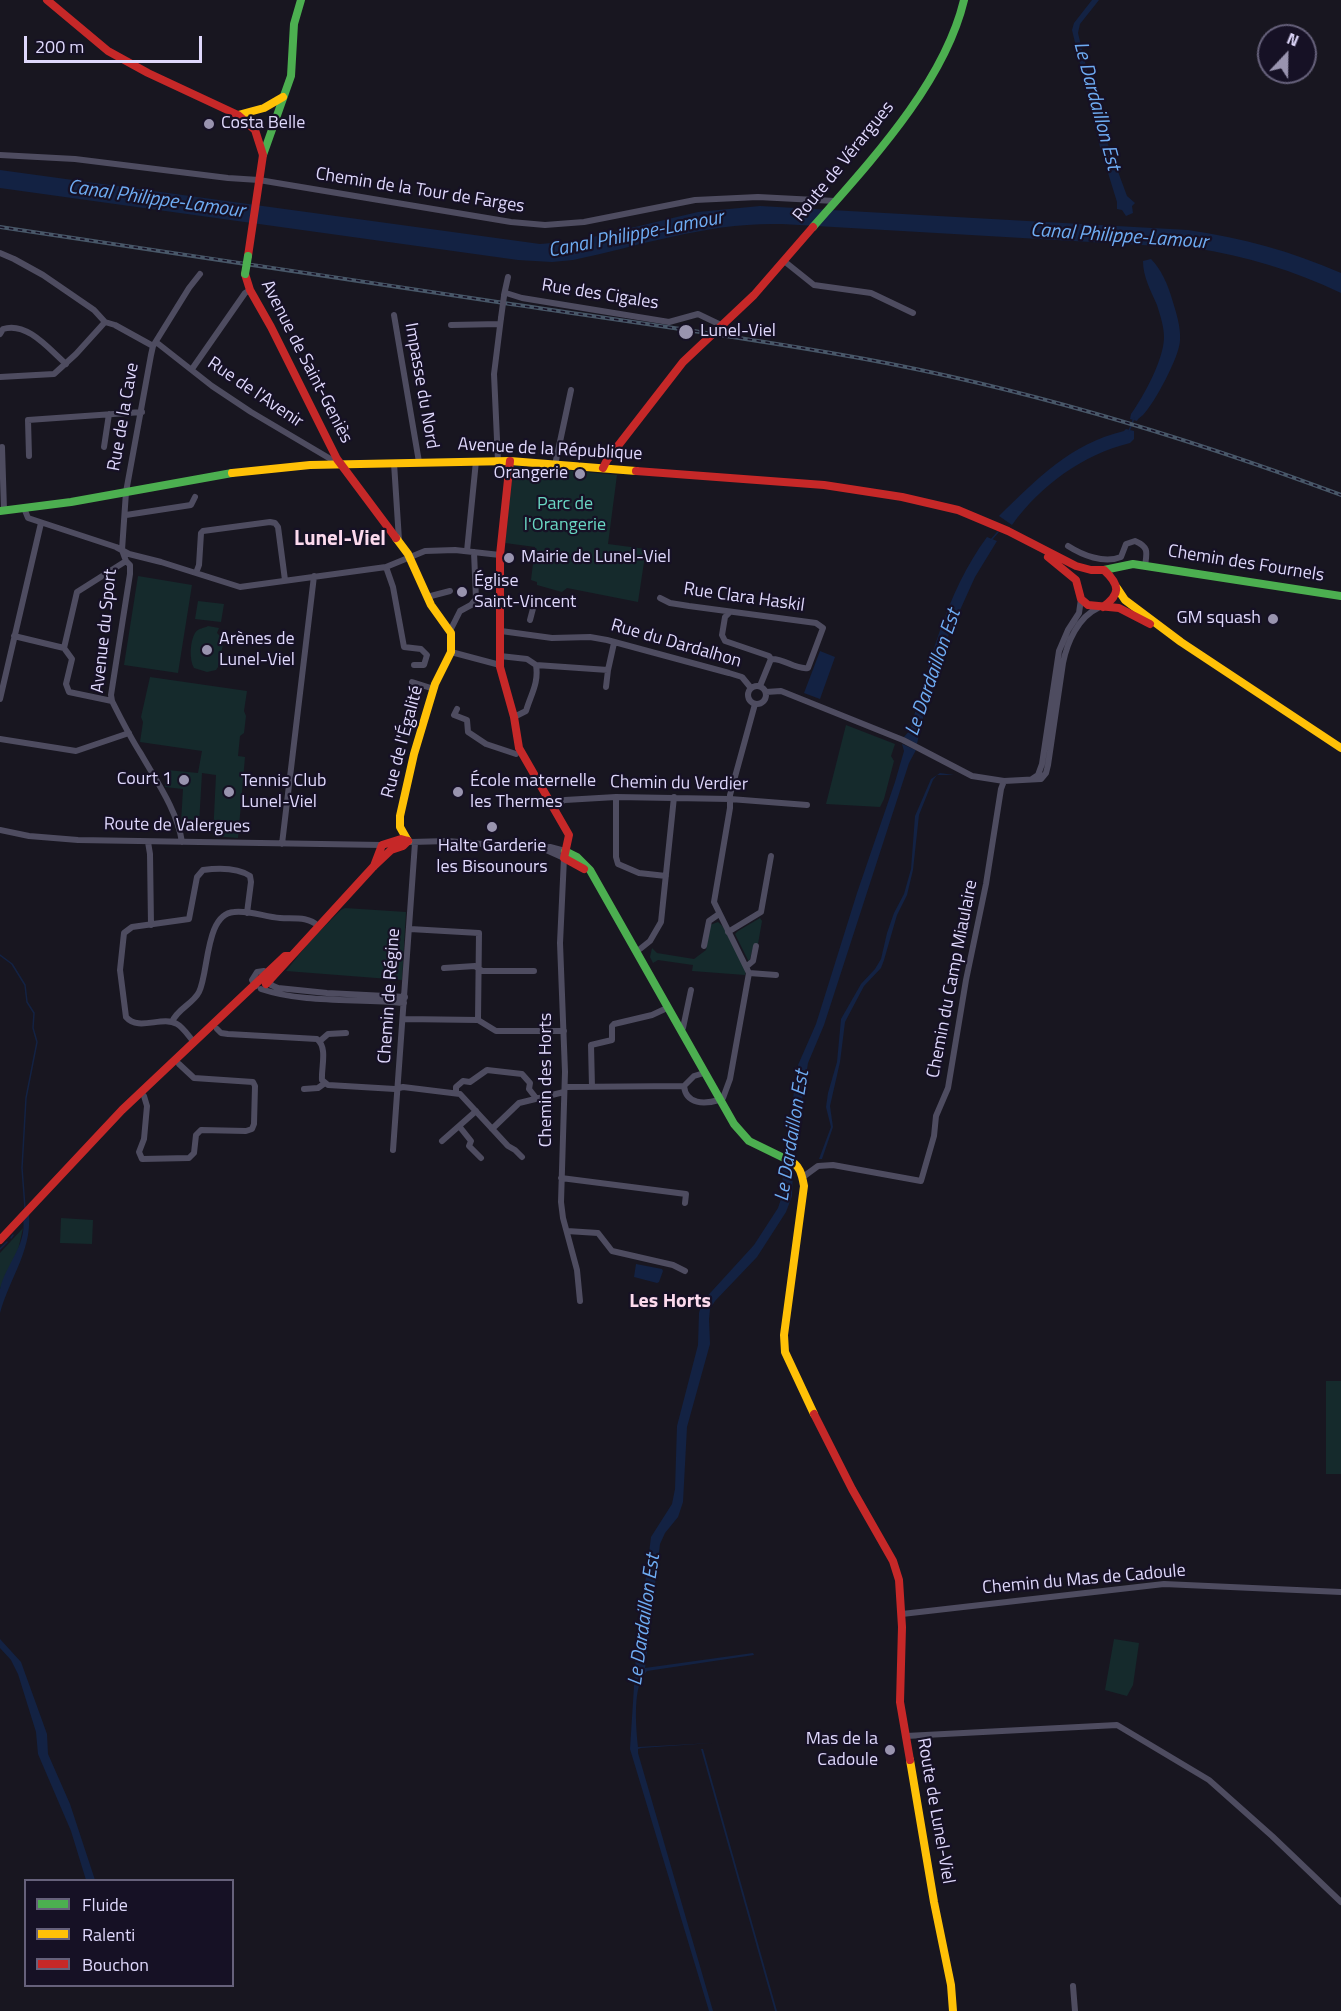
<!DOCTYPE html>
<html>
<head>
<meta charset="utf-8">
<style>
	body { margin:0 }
	#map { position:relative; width:1341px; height:2011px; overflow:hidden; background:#181620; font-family:"Titillium Web",sans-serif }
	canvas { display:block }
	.legend { position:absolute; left:24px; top:1879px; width:210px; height:108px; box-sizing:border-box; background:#161125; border:2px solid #66617b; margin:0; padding:8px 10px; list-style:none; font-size:18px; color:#dfd8fc }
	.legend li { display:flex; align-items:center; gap:12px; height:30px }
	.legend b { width:30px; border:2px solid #66617b }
	.north { position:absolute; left:1257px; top:24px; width:60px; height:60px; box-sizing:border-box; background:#161125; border:2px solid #66617b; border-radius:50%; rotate:22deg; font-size:16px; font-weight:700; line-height:24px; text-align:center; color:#dfd8fc }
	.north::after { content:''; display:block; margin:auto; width:21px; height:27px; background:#9994af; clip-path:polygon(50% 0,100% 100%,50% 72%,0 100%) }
	.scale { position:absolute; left:24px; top:36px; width:178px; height:27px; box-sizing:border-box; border:3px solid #dfd8fc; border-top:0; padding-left:8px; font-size:18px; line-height:21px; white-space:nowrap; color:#dfd8fc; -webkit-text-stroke:4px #161125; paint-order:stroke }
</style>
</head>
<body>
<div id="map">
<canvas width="1341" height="2011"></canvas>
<ul class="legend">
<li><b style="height:8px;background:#4caf50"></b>Fluide</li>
<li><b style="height:8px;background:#ffc107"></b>Ralenti</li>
<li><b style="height:8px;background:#c62828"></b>Bouchon</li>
</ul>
<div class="north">N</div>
<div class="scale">200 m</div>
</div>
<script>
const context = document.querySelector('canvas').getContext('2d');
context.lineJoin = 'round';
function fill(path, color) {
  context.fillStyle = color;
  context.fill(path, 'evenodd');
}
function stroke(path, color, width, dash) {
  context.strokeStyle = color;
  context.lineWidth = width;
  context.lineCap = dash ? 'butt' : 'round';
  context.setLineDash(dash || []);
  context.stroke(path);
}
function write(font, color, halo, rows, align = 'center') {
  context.font = font + ' "Titillium Web",sans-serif';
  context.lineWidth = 4.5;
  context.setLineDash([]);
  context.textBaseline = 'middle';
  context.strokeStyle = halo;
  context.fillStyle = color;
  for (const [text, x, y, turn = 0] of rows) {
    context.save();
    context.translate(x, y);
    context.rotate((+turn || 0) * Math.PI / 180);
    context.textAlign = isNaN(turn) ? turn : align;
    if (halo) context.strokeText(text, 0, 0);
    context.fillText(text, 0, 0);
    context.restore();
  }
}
fill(new Path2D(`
	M 513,465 L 520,466 L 525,471 L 531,470 L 534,467 L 617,475 L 608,544 L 646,549 L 638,602 L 567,588 L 562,592 L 537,585 L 537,582 L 531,580 L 535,547 L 505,543 Z
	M 138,576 L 192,585 L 178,673 L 124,665 Z
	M 198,601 L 224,604 L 221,622 L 195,619 Z
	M 208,626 L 219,628 L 217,633 L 220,636 L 222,635 L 224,640 L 218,667 L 216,670 L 207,672 L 194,668 C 189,660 190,641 195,633 C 198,628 205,628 208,626 Z
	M 150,677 L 247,691 L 244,711 L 246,716 L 244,733 L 240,736 L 238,756 L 245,757 L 238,838 L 213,836 L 216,775 L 202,773 L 199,824 L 181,823 L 183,789 L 165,787 L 167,770 L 198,773 L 202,751 L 140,742 L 143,722 L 141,717 Z
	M 846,725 L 895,744 L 891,756 L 894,761 L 884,799 L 880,807 L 826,804 Z
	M 345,908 L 406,912 L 402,980 L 286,971 L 310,941 L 341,910 Z
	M 760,918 L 762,921 L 758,944 L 754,944 L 749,962 L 735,934 L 738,931 Z
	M 718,922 C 729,930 739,958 746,971 L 745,975 L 692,971 L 693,965 L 658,960 L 653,963 L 650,957 L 652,948 L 657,953 L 694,959 L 706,950 L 710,925 Z
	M 61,1218 L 93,1220 L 92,1244 L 60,1243 Z
	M 23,1228 L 18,1250 L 0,1289 L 0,1253 Z
	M 1326,1381 L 1341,1381 L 1341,1474 L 1326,1474 Z
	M 1114,1639 L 1139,1643 L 1133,1685 L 1127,1696 L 1105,1690 Z`), '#152a2c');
fill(new Path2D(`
	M 1092,0 L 1099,0 L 1080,24 L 1078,33 L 1099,120 L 1127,196 L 1135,203 L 1132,206 L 1133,213 L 1126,216 L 1122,210 L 1117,209 L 1117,202 L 1100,147 L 1072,30 L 1074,23 Z
	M 0,170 L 540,244 L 576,241 L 698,212 L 760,206 L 1188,230 C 1242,238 1291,251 1341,273 L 1341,293 C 1293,270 1246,256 1194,248 L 782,224 C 709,222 643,245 573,260 L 552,262 L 518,260 L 0,188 Z
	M 1151,259 C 1161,269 1168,285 1172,299 C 1176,312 1181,327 1180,340 C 1180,356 1154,404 1143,415 C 1141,417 1138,418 1137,421 L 1130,419 L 1131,414 C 1144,396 1164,359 1164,337 C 1164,326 1160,315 1157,305 C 1151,291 1143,277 1143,261 Z
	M 1126,429 L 1134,431 L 1134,439 L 1130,443 C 1082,455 1041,485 1012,525 L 999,516 C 1037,479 1070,444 1124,431 Z
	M 987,537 L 997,541 L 975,577 L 946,641 L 922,721 L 917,744 L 904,737 L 910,730 C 930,663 945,594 987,537 Z
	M 820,651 L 835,657 L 820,699 L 804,693 Z
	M 902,744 L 916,750 L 909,763 L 824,1025 L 808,1063 L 794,1149 L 792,1154 L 785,1153 L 798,1065 L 816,1024 L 857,893 L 895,782 L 904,751 Z
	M 940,773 L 954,775 L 937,775 L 933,780 L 919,815 L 913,870 L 907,895 L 897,915 L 884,960 L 881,968 L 864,986 L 845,1022 L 840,1062 L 830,1106 L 833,1127 L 822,1159 L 819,1159 L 831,1127 L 826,1107 L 828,1093 L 837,1062 L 841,1019 L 861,984 L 875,969 L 881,959 L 887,933 L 894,913 L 904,894 L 911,869 L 915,816 L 931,779 Z
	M 782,1162 L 793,1169 L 792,1196 L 786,1212 L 757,1257 L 715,1301 L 710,1309 L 709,1319 L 710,1344 L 687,1427 L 683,1502 L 678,1517 L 665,1533 L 660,1544 L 645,1668 L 753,1653 L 754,1655 L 647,1671 C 632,1685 636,1727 638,1747 L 712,1743 L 641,1748 L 638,1749 L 638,1753 L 713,2011 L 709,2011 L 630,1749 L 636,1655 L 651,1537 L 672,1504 L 675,1489 L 677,1426 L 698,1345 L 699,1313 L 702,1302 L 754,1245 L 778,1208 L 783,1193 Z
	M 28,1207 C 35,1247 10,1276 0,1313 C 0,1305 0,1296 0,1289 C 6,1263 30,1242 22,1214 Z
	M 636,1264 L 662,1269 L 663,1271 L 659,1282 L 657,1283 L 634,1277 Z
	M 0,1639 L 21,1662 L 47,1734 L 48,1754 L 70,1804 L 95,1880 L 86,1880 L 71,1831 L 38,1754 L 36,1732 L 18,1674 L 11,1660 L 0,1648 Z
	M 701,1749 L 703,1749 L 777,2011 L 775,2011 Z`), '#132243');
stroke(new Path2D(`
	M 1129,431 L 1134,418
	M 991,540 L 998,532
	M 0,955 L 12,964 L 25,985 L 27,1002 L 34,1013 L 33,1028 L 37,1042 L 26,1098 L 22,1168 L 25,1208
	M 11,1238 L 13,1235
	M 0,1249 L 7,1242`), '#132243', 1.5);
stroke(new Path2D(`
	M 0,155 L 75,159 L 228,178 L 259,180 L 511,222 L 545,225 L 584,222 L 695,200 L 758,197 L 835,201
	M 0,253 L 14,259 L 43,275 L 94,310 L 105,322 L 115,325 L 153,346
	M 784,261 L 814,285 L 871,293 L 913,313
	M 506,293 L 522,298 L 669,322 L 698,314 L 721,325
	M 504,295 L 508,277
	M 394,315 L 419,462
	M 451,325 L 500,324
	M 0,334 L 3,329 C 27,321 50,350 66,364
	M 156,342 L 212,386 L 251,412 L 339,464
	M 192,369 L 245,293 L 250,290
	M 0,377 L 54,374 L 76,354 L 105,322
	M 2,447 L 4,510
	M 104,447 L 109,414
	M 29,456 L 28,420 L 142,412
	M 498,461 L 494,374 L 501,318
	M 394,463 L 399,540
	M 555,465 L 571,390
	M 24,508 L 28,518 L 116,547 L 129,554 L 161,562 L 240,587 L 386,567 L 425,551 L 455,550 L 500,555
	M 126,515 L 191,505 L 195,497
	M 1068,546 C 1082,555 1104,564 1121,557 L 1126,544 L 1135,541 C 1149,547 1147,552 1145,566
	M 467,551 L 476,461
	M 386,567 L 393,587 L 404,647 L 421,649 L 427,655 L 424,665 L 414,665
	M 196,573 L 199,565 L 201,533 L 203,531 L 270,522 L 275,523 L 278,527 L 285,580
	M 427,597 L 450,591
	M 660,598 L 670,603 L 689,606 L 816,623 L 823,628 L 808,668 C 795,670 784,658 771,659
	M 730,612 L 725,617 L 722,635 L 725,641 L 769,656 L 771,659
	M 530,620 L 535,601 L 542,602
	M 450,631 L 460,611 L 471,605 L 476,599 L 474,552
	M 501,631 L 552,638 L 590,637 L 607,640 L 729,673 L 742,677 L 751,688
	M 14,636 L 64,648 L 72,659 L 66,684 L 69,692 L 112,701
	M 64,648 L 77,592 L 126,561
	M 451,652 L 500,665
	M 500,656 L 527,659 L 536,665
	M 536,665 L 608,670 L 614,643
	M 412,682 L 434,689
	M748 695a9 9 0 1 1 18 0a9 9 0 1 1-18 0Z
	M 760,686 L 771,659
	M 606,687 L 608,670
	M 766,692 L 781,691 L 903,740 L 972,776 L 1004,781 L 1041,779 L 1046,773 L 1048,765 L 1063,663 C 1067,643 1078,617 1098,608
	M 0,699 L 41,523
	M 457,709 L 454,715 L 467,720 L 468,732 L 486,744 L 516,754
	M 514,717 L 526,711 C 531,694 539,683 536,665
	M 0,739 L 76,751 L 129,733
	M 1032,779 L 1038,775 L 1042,764 L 1059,651 L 1068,630 L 1079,613 L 1081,599
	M 616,797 L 616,857 L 618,864 L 639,873 L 666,876
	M 552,805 L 565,800 L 616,797 L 730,799 L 807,805
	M 0,830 L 29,836 L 78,840 L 382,845
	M 148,842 L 150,854 L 151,925
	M 182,842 C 177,810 157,782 141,754 C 130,737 121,719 112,701 L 111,695 L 130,574 L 130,565 L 126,561 L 122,550 L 126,492 L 151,355 L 153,346 L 189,288 L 200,274
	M 411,842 L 448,841 L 540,849 L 550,847 L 565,851
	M 282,844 L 314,576
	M 544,849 L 564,858 L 560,943 L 565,1072 L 561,1202 L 563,1218 L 577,1270 L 580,1301
	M 410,929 L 479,933 L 478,1020
	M 728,932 L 761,912 L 771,856
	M 704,946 L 709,921 L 719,914
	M 640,949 L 650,941 L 661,922 L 674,797
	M 747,966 L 753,961 L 756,946
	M 444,968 L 475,966 L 482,971 L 534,971
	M 749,973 L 776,975
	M 270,981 L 271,985 L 278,988 L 327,993 L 405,997
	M 256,986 L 252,980 L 257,972 L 264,971 L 267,975
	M 261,989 C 306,1004 357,998 404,1003
	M 404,1019 L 478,1020 L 496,1031 L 564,1031
	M 172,1022 C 177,1009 193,1004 199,992 C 209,972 205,914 234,912 C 249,910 265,917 280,918 C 293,919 308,916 318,926
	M 683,1028 L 691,990
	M 217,1029 L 221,1033 L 228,1034 L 317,1039 C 328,1048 321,1067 322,1080 L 328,1085 L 395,1089 L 403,1087 L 460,1094 L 508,1146 L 515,1150 L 522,1157
	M 320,1041 L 328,1034 L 346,1033
	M 194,1042 C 189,1037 184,1028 177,1024 C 162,1015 139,1032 126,1017 L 120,970 L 124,933 L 132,927 L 189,919 L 197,877 L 203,870 C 218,868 238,868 250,876 L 251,882 L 247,913
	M 684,1086 C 686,1105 705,1104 719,1100
	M 565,1087 L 684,1086 L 694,1076 L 704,1073
	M 592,1087 L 591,1045 L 612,1040 L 612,1026 L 614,1024 L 652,1015 L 667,1008
	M 304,1089 L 318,1088 L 325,1083
	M 456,1093 L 456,1087 L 463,1081 L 470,1082 L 487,1070 L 522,1074 L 530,1083 L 529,1089 L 536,1098
	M 144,1096 L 147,1106 L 144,1139 L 139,1152 L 142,1159 L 189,1158 L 194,1153 L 196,1135 L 201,1130 L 246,1131 L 252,1129 L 254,1124 L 255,1086 L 253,1082 L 194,1078 L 179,1064
	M 723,1098 L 730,1079 L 749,973 L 714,902 L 730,808 L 730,795 L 755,704
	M 459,1126 L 471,1141 L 469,1146 L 481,1158
	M 492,1129 L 519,1103 L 564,1092
	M 442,1141 L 476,1111
	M 393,1150 L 415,843
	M 803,1177 L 818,1166 L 833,1165 L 921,1181 L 934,1136 L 936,1116 L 948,1088 L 966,980 L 986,884 L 1001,789 L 1004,781
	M 561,1178 L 686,1194 L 685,1203
	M 567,1231 L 598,1233 L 612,1251 L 673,1265 L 685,1271
	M 902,1614 L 1164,1584 L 1341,1592
	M 906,1736 L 1117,1725 L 1209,1780 L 1272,1836 L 1341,1902
	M 1073,1986 L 1075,2011`), '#4e4c60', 6);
stroke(new Path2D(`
	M 263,155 L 291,76 L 294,24 L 301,0
	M 813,227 C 869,163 944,84 964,0
	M 0,511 L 71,502 L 232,473
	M 1104,570 L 1133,564 L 1341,596
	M 565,851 L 577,857 L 590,870 L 734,1124 L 749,1141 L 788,1160`), '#4caf50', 8);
stroke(new Path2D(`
	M 238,115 L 264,108 L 283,97
	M 232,473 L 310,465 L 510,461 L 636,471
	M 396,538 L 408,554 L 431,605 L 451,633 L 451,652 L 435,684 L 414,754 L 400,816 L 400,827 L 408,841
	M 1117,588 L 1125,600 L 1181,642 L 1341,748
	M 788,1160 C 800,1164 802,1175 804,1186 L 784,1335 L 785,1352 L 814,1414
	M 910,1760 L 934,1902 L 951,1985 L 953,2011`), '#ffc107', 8);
stroke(new Path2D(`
	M 47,0 L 108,51 L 148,73 L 238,115 L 255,130 L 263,155 L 248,256
	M 245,274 L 250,290 L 271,327 L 337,459 L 396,538
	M 510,461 L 500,555 L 500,667 L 514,717 L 519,748 L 569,835 L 564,858 L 584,869
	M 603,468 L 607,460 L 683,362 L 754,295 L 813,227
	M 636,471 L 824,485 L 902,497 L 958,510 L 1008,531 L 1076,566 L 1091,570 L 1104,570 C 1120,585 1121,594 1103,607
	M 1048,557 L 1076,580 L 1081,599 L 1088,605 L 1119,608 L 1150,624
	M 374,866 L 382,845 L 401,839 L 408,841
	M 266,984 L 374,866 L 391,850 L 403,846 L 408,841
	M 0,1240 L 122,1110 L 285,956 L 291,956
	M 814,1414 L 852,1489 L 893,1561 L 899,1580 L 902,1627 L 900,1702 L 910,1760`), '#c62828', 8);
const rail = new Path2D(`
	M 0,227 C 168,252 336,277 504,303 C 624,321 745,337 865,359 C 1027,389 1186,437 1341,495`);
stroke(rail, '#485768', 4);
stroke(rail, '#161125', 1.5, [4.5]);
stroke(new Path2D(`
	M 501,318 L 504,296`), '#4e4c60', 6);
stroke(new Path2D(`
	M 245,274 L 248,256`), '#4caf50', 8);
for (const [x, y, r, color] of [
	[209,124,6,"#9994af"],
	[686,332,8,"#9994af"],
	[580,474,6,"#9994af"],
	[509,558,6,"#9994af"],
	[462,592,6,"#9994af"],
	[1273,619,6,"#9994af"],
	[207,650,6,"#9994af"],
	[184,780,6,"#9994af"],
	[229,792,6,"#9994af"],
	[458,792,6,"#9994af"],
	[492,827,6,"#9994af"],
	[890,1750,6,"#9994af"]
]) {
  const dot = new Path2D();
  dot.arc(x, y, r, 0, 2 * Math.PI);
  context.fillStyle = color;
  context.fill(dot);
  stroke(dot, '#161125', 2);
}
write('18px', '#dfd8fc', '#161125', [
	["Costa Belle",221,124],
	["Lunel-Viel",700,332],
	["Orangerie",568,474,"right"],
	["Mairie de Lunel-Viel",521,558],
	["Église",474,582],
	["Saint-Vincent",474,603],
	["GM squash",1261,619,"right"],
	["Arènes de",219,640],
	["Lunel-Viel",219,661],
	["Court 1",172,780,"right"],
	["Tennis Club",241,782],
	["Lunel-Viel",241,803],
	["École maternelle",470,782],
	["les Thermes",470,803],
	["Halte Garderie",492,847,"center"],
	["les Bisounours",492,868,"center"],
	["Mas de la",878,1740,"right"],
	["Cadoule",878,1761,"right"]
], 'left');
write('18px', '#dfd8fc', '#161125', [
	["Route de Vérargues",844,162,-51],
	["Chemin de la Tour de Farges",420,191,9],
	["Rue des Cigales",600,295,9],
	["Avenue de Saint-Geniès",306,362,63],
	["Impasse du Nord",421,386,80],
	["Rue de l'Avenir",255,393,34],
	["Rue de la Cave",124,417,-80],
	["Avenue de la République",550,450,3],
	["Chemin des Fournels",1246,564,9],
	["Rue Clara Haskil",744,598,8],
	["Avenue du Sport",105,631,-84],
	["Rue du Dardalhon",676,644,16],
	["Rue de l'Égalité",403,742,-75],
	["Chemin du Verdier",679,784,1],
	["Route de Valergues",177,826,1],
	["Chemin du Camp Miaulaire",953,979,-79],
	["Chemin de Régine",390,996,-86],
	["Chemin des Horts",547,1080,-90],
	["Chemin du Mas de Cadoule",1084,1580,-5],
	["Route de Lunel-Viel",935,1811,80]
]);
write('18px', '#69d7c3', '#161125', [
	["Parc de",565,505],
	["l'Orangerie",565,526]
]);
write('italic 20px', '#6eacf3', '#161125', [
	["Le Dardaillon Est",1096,106,75],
	["Canal Philippe-Lamour",156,200,8],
	["Canal Philippe-Lamour",636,235,-11],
	["Canal Philippe-Lamour",1119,237,4],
	["Le Dardaillon Est",934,673,-71],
	["Le Dardaillon Est",793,1136,-81],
	["Le Dardaillon Est",645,1620,-82]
]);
write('bold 20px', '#fcdaed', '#161125', [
	["Les Horts",670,1302]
]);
write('bold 21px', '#fcdaed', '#161125', [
	["Lunel-Viel",340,540]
]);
</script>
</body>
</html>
